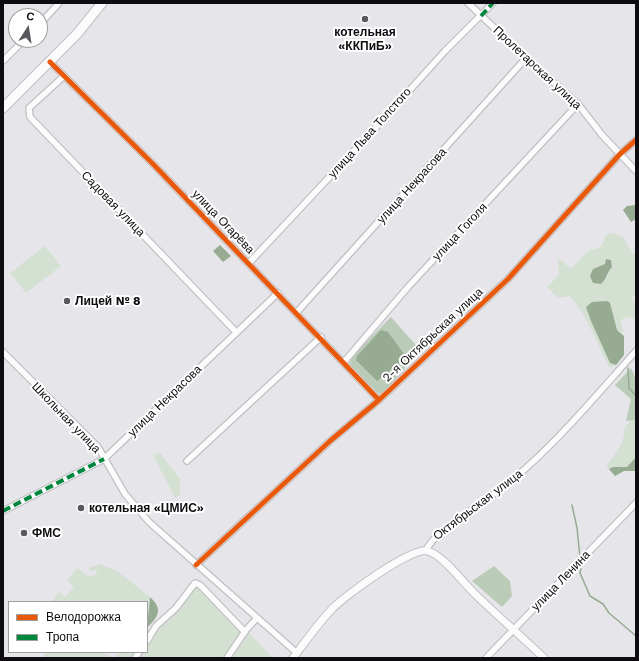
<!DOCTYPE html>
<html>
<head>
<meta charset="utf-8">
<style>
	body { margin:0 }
	#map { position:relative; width:639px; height:661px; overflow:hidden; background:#e6e5ea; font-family:"Work Sans",sans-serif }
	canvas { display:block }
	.frame { position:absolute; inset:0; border:4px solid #0e0c10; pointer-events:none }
	.legend { position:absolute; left:8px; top:601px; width:140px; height:52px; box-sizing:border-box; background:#fff; border:1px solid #9f9e9f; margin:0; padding:5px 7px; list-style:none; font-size:12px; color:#0e0c10 }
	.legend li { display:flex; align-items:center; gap:8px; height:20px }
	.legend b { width:20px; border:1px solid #9f9e9f }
	.north { position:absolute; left:8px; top:8px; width:40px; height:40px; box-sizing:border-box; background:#fff; border:1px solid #9f9e9f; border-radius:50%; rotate:12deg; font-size:11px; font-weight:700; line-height:16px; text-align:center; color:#0e0c10 }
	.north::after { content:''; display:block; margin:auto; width:14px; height:18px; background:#5a585c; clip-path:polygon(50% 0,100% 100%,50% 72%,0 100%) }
</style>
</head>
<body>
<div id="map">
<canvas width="639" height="661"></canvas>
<div class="frame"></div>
<ul class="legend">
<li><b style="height:5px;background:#e8590c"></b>Велодорожка</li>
<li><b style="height:5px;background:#00873e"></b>Тропа</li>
</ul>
<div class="north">С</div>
</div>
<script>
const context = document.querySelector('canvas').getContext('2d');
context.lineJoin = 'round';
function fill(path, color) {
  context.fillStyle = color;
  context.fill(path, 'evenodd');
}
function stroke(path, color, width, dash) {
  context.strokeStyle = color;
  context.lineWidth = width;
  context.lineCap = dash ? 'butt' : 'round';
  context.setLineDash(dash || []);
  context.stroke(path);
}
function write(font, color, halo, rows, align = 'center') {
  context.font = font + ' "Work Sans",sans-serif';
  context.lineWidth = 4;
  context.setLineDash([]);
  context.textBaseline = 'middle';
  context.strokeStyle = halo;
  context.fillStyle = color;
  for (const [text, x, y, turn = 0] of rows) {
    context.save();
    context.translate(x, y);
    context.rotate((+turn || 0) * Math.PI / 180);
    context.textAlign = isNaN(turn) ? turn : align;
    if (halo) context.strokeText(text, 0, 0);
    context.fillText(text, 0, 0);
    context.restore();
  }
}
fill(new Path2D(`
	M 614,233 L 623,237 L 633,254 L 635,253 L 636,294 L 632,298 L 636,306 L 636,320 L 630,317 L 622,319 L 621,321 L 623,333 L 617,330 L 610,306 L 597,302 L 586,307 L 591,321 L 610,362 L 616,365 L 609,367 C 597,343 588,317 570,296 L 558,298 L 547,287 L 559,275 L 558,258 L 571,269 L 590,249 C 600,251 603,244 606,235 ZM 607,261 L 611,268 L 606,274 L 591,273 L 598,267 L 605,264 Z
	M 45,246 L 61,266 L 26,293 L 10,273 Z
	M 632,420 L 636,420 L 636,457 L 627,467 L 613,467 L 609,469 L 606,467 C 611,460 621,447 623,439 C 626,428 621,429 632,420 Z
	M 160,453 L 180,479 L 180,494 L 175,498 L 153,455 Z
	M 100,564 L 117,571 L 150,597 L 147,613 L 147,602 L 51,602 L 59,592 L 65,597 L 74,587 L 67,580 L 77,568 L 87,576 L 97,575 L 96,570 L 90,571 L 89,568 Z
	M 197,585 L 243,632 L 225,658 L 138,658 L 142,652 L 147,652 C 147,634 169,621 180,608 C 186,601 189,592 197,585 Z
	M 247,631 L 273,658 L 231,658 Z
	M 46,652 L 103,652 L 113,658 L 120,652 L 137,652 L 133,658 L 42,658 Z`), '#d3e0d2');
fill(new Path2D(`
	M 391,317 L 421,351 L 382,393 L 378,393 L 351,366 L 350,362 L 353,355 Z
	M 631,368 L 636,379 L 636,420 L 626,421 L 631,399 L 615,385 Z
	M 494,566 L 510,581 L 512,596 L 502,607 L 472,581 Z`), '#baccb8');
fill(new Path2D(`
	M 635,205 L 636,219 L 631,222 L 623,210 L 627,206 Z
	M 220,245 L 231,256 L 223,262 L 213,251 Z
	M 606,259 L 611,260 L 612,267 C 607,272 606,280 601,284 L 593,283 L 590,276 L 593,269 L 605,264 Z
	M 607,301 L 610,303 L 617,330 L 624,336 L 624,355 L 616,365 L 610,363 L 591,321 L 586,307 L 592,302 Z
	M 381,330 L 388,332 L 404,354 L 401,361 L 377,381 L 356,360 L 357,356 Z
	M 636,457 L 635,471 L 624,471 L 615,476 L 609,469 L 613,467 L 627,467 Z
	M 150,597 C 163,609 159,616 147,628 Z`), '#96ab92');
stroke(new Path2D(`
	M 628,368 L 629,388 L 636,396
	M 636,420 L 636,417
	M 572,505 L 577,528 L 580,557
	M 582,563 L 580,573 L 590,596 L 603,604 L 609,613 L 636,636`), '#96ab92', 1.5);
const minor = new Path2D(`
	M 468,3 L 526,58 L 578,104 L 602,135 L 636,171
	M 40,24 L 59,3
	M 3,61 L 24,40
	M 50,62 L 153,164 L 379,400
	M 64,76 L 29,108 L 30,117 L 236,332
	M 249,263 L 381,122 L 445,51 L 493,3
	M 297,312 L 526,58
	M 3,352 L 98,447 L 125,494 L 149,522 L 297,653
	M 344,362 L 408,287 L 578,104
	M 187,461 L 321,337
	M 3,511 L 104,459 L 278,293
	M 426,550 C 436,532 457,521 473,509 C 491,496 510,483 526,468 C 566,432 600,391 636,351
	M 196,565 L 330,441 L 379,400 L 508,279 L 620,154 L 636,140
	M 147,641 L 156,626 L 176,608 L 195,583 L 200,585 L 245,632
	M 135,658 L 139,652
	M 227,658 L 246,630 L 257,618
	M 486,658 L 636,503`);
const tertiary = new Path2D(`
	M 293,658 C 305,642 317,625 331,610 C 343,597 412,546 428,551 C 444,556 464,584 477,596 C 499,617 522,637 544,658`);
const primary = new Path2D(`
	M 3,108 L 77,34 L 102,3`);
stroke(minor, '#c1c0c4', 8);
stroke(tertiary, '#c1c0c4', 9);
stroke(primary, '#c1c0c4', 11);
stroke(minor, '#fbfbfc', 5.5);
stroke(tertiary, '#fbfbfc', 7);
stroke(primary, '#fbfbfc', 9);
stroke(new Path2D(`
	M 481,16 L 493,3
	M 3,511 L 104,459`), '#00873e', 4, [8, 4]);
stroke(new Path2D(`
	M 50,62 L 153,164 L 379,400
	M 196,565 L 330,441 L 379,400 L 508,279 L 620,154 L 636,140`), '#e8590c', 5);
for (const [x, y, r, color] of [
	[365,19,4,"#5a585c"],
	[67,301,4,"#5a585c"],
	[81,508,4,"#5a585c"],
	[24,533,4,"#5a585c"]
]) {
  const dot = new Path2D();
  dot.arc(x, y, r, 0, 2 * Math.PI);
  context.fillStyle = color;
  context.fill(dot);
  stroke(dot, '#fff', 1.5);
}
write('bold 12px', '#0e0c10', '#fff', [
	["котельная",365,32,"center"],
	["«ККПиБ»",365,46,"center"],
	["Лицей № 8",75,301],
	["котельная «ЦМИС»",89,508],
	["ФМС",32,533]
], 'left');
write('12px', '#0e0c10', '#fff', [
	["Пролетарская улица",537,68,43],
	["улица Льва Толстого",370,133,-48],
	["улица Некрасова",412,186,-48],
	["Садовая улица",113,204,46],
	["улица Огарёва",223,222,46],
	["улица Гоголя",460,232,-47],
	["2-я Октябрьская улица",433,335,-43],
	["улица Некрасова",165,401,-44],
	["Школьная улица",66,418,46],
	["Октябрьская улица",478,505,-37],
	["улица Ленина",561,581,-46]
]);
</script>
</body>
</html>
